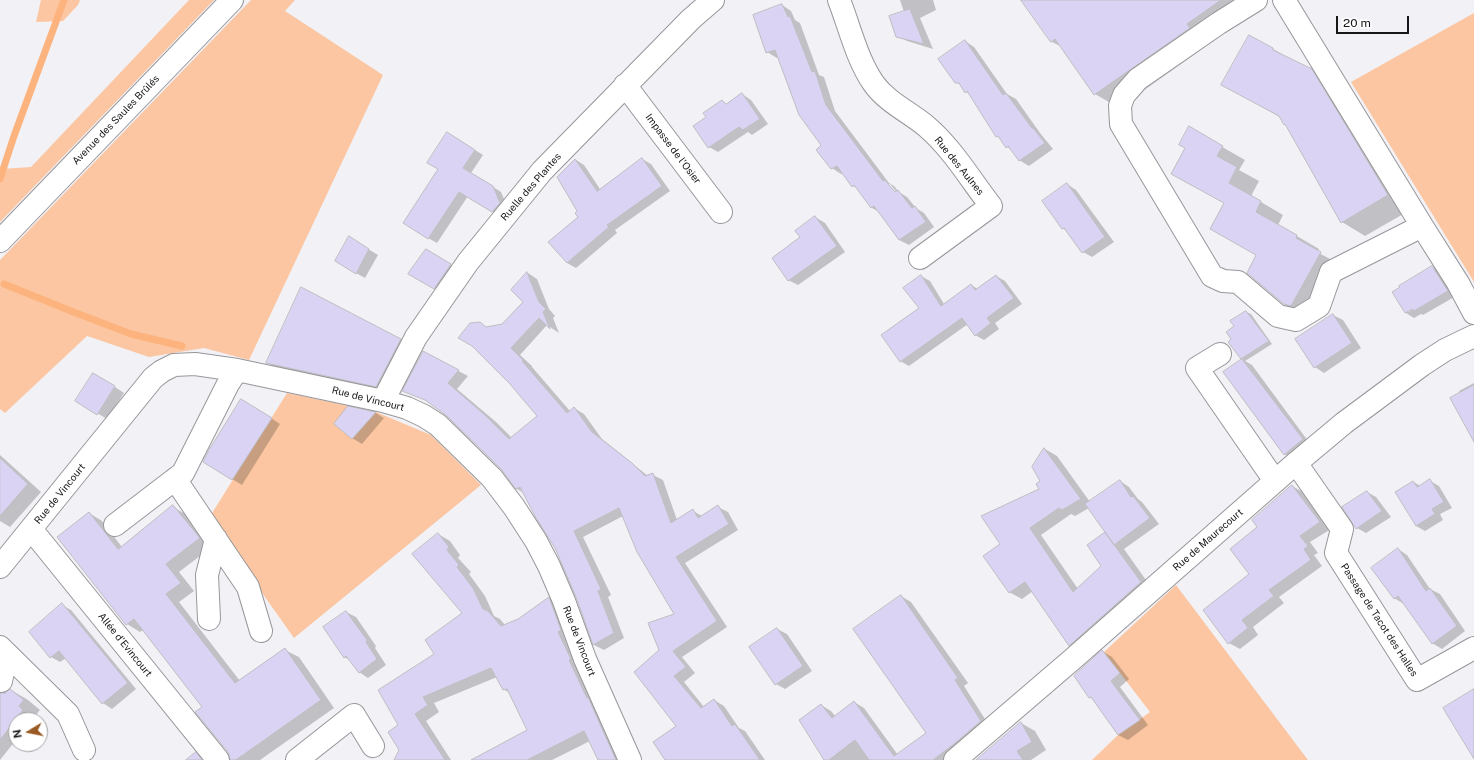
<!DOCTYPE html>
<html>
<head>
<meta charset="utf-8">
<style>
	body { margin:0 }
	#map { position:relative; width:1474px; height:760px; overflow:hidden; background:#f2f1f6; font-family:"Public Sans",sans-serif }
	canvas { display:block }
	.north { position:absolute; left:8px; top:712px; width:40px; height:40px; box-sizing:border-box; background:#fff; border:1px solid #a2a2a3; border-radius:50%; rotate:260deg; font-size:11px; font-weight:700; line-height:16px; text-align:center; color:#171718 }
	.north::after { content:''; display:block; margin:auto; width:14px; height:18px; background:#9a5a24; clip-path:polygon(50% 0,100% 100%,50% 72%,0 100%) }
	.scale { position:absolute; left:1336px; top:16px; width:73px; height:18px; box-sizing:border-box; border:2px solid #171718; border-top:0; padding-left:5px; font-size:12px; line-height:14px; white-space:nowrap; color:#171718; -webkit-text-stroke:3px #fff; paint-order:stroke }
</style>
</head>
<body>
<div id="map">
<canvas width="1474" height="760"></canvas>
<div class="north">N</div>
<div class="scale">20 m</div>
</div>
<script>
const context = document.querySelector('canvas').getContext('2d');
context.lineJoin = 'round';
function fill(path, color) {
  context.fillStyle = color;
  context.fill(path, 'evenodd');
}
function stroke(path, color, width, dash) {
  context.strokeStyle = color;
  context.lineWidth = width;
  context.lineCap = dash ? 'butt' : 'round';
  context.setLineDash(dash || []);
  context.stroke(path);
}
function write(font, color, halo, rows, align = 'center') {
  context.font = font + ' "Public Sans",sans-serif';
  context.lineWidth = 3;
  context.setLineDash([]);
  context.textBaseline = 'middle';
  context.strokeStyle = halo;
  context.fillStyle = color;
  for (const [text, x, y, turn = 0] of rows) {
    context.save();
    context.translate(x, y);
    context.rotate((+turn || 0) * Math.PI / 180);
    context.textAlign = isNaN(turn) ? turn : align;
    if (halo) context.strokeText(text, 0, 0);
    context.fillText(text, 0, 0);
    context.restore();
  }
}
fill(new Path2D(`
	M 41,0 L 80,0 L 78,5 L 63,21 L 36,22 Z
	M 189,0 L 214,0 L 0,222 L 0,169 L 31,167 Z
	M 251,0 L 295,0 L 285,11 L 383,75 L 249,360 L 204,348 L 149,357 L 87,336 L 5,413 L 0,409 L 0,260 Z
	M 1474,13 L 1474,282 L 1351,82 Z
	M 287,393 L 349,406 L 334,424 L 352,439 L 376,412 L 431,435 L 481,485 L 294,638 L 209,518 Z
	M 1176,585 L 1308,760 L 1092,760 L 1118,735 L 1150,712 L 1104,652 Z`), '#fbc6a1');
fill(new Path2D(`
	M 900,0 L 933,0 L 936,10 L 920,18 L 933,49 L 907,41 L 897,36 L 904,12 Z
	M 1022,0 L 1258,0 L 1210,37 L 1212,42 L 1119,108 L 1095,94 L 1062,47 L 1052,42 Z
	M 782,5 L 791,11 L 795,20 L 800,23 L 819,75 L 824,77 L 835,111 L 889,183 L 894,186 L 899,192 L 907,197 L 916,208 L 924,213 L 934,227 L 909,245 L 899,240 L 879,212 L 872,208 L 858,189 L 853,186 L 843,173 L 841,174 L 832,168 L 823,145 L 778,57 L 777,58 L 767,52 ZM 887,184 L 890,184 L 899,195 L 897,197 Z
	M 965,41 L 974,47 L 1007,94 L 1016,99 L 1040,133 L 1053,149 L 1029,166 L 1019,160 L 1012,150 L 1007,147 L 971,95 L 966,92 L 961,85 L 956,82 Z
	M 1273,49 L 1335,84 L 1412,209 L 1365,236 L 1342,222 L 1287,125 L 1280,117 L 1246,98 Z
	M 742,94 L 751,100 L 768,124 L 752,135 L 748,132 L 718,152 L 709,147 L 707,118 L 722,101 L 727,104 Z
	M 1189,128 L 1245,160 L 1239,170 L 1259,181 L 1251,196 L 1283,215 L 1278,225 L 1319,249 L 1317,252 L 1343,266 L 1307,317 L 1284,304 L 1257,255 L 1225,203 L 1187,148 Z
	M 456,138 L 483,155 L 471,173 L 501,192 L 508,208 L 501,217 L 468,196 L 437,243 L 428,238 L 440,169 Z
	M 642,159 L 651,164 L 670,191 L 615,230 L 617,233 L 576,268 L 567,263 L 579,217 L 576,160 L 584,165 L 600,189 Z
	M 1067,184 L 1076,190 L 1114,242 L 1092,257 L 1083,252 L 1069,232 L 1062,228 Z
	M 815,217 L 825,223 L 845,252 L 798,285 L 788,280 L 801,238 Z
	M 358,243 L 378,255 L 365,278 L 356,273 Z
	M 435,255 L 459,270 L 443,293 L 410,273 Z
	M 1432,267 L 1441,272 L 1456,296 L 1423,315 L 1421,314 L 1414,318 L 1406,313 ZM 1417,307 L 1408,312 L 1408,310 Z
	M 528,273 L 537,279 L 549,309 L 555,316 L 553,318 L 559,333 L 547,325 L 520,355 L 532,366 L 532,367 L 570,411 L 574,408 L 584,414 L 602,439 L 648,476 L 653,475 L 663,480 L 677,520 L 693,511 L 702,516 L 718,507 L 728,512 L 738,530 L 685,563 L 727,627 L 682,657 L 695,673 L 684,682 L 704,707 L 714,700 L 724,706 L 739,728 L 745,731 L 765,760 L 666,760 L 677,726 L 660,650 L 675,614 L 623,516 L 583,537 L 611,595 L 608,597 L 624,638 L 604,650 L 594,645 L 577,596 L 556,547 L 524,493 L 517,489 L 502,468 L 447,415 L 431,403 L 404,390 L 423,352 L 468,376 L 457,389 L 496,422 L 512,438 L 538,416 L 480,323 L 488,328 L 503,325 L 524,302 Z
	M 921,276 L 930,281 L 944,304 L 971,285 L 978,289 L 996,276 L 1005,281 L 1022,304 L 995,323 L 999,329 L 984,340 L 975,335 L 968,324 L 909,366 L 900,361 L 920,308 Z
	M 1246,312 L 1251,314 L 1272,344 L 1245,361 L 1252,365 L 1311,445 L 1294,459 L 1284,454 L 1224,372 L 1243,359 L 1232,340 L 1236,327 Z
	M 1333,315 L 1343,320 L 1361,348 L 1324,373 L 1315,367 Z
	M 400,340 L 413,348 L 390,394 L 281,371 L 268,363 Z
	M 103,379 L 124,393 L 107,419 L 77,401 Z
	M 1474,383 L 1474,424 L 1459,391 Z
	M 251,405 L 280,424 L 242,485 L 204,462 Z
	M 349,408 L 376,413 L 384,418 L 362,444 L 352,438 Z
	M 1045,449 L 1057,456 L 1090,502 L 1120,481 L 1129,487 L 1138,499 L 1142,502 L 1159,524 L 1124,549 L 1153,590 L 1082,652 L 1070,645 L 1033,591 L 1022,599 L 1009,592 L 1001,544 L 1041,489 ZM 1089,508 L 1109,535 L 1103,566 L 1078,589 L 1041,535 L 1071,514 L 1075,516 Z
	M 0,455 L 41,492 L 10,527 L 0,521 Z
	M 1430,481 L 1439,486 L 1452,508 L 1440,514 L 1443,520 L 1425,531 L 1416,526 L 1413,482 L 1421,486 Z
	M 1292,486 L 1303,492 L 1331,529 L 1310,542 L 1318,553 L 1314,555 L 1322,566 L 1279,597 L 1284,603 L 1253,627 L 1258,635 L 1240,649 L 1229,643 L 1251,575 L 1258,527 Z
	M 1367,492 L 1376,497 L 1391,517 L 1366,533 L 1357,528 Z
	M 173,507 L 187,515 L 213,546 L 179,572 L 194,591 L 179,602 L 240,681 L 285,650 L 299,657 L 334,708 L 260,760 L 234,760 L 203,707 L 143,630 L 140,632 L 127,624 L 89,513 L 102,521 L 122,547 Z
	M 438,534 L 450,541 L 460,555 L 458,558 L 471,572 L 469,574 L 485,596 L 494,616 L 500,619 L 505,625 L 518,620 L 549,598 L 560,605 L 625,760 L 599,760 L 590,741 L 552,760 L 476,760 L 529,730 L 510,693 L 503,689 L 497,677 L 434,703 L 439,712 L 426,721 L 451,760 L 404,760 L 400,750 L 400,725 L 435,655 L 463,614 Z
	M 1398,549 L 1407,555 L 1430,589 L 1440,594 L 1465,631 L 1442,649 L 1432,643 L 1404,604 L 1394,598 Z
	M 901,596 L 911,602 L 968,683 L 964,686 L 990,727 L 950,760 L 825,760 L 821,705 L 831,711 L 836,717 L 854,702 L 864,708 L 898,755 L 927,733 Z
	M 62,605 L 71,610 L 136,689 L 112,709 L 103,703 L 66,658 L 60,662 L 51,657 Z
	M 346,612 L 356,617 L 376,646 L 375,648 L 386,665 L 368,678 L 359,672 L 351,661 L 344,657 Z
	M 777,629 L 787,634 L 812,671 L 785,689 L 776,684 Z
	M 1102,651 L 1112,657 L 1129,679 L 1120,687 L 1148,725 L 1128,740 L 1118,735 L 1095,700 L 1090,697 Z
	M 0,678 L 7,683 L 6,693 L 11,690 L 28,700 L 40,710 L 35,716 L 39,720 L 16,720 L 16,740 L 0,760 Z
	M 1021,723 L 1035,731 L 1046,750 L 1031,760 L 994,760 Z`), '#0003');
stroke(new Path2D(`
	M 0,179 L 14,136 L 64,0
	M 4,284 L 76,313 L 131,334 L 182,346`), '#fcb37d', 7);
const building = new Path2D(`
	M 1021,0 L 1221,0 L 1187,24 L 1190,28 L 1094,95 L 1055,39 L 1051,42 Z
	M 782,4 L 788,17 L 790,16 L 812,72 L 815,71 L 826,105 L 883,181 L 885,180 L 895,192 L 898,190 L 912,208 L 915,206 L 926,222 L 899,240 L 874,206 L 871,208 L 854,185 L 852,187 L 837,166 L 831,169 L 816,150 L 821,145 L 799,115 L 775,50 L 766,53 L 753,15 Z
	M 910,9 L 924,44 L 896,37 L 889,16 Z
	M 1249,35 L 1273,48 L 1273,50 L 1312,69 L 1388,195 L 1341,223 L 1285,124 L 1284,125 L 1279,116 L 1221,85 Z
	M 965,40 L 1003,95 L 1006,93 L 1032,128 L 1033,128 L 1045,143 L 1019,161 L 1008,146 L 1006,148 L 998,136 L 996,137 L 967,91 L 965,93 L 959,83 L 955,83 L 938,59 Z
	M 742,93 L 760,119 L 743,130 L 739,127 L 708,148 L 693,126 L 706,117 L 703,113 L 722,100 L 726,104 Z
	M 1189,126 L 1223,146 L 1217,156 L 1237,167 L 1229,183 L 1261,201 L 1256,212 L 1297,235 L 1296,238 L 1321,252 L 1291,306 L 1284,304 L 1247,273 L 1256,255 L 1210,229 L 1224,203 L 1171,174 L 1185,148 L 1179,145 Z
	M 447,132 L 475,150 L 463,168 L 493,186 L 500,203 L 492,212 L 459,192 L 428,239 L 403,223 L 438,169 L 427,163 Z
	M 642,158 L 662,186 L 607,225 L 609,227 L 567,263 L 548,242 L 578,217 L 575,213 L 577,211 L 557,177 L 575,159 L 597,191 Z
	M 1067,183 L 1105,237 L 1082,253 L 1064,228 L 1062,229 L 1042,201 Z
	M 815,216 L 837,246 L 788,281 L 772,258 L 800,237 L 795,231 Z
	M 349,236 L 369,249 L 356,274 L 335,261 Z
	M 426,249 L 451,264 L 434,289 L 408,274 Z
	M 1432,266 L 1448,291 L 1414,311 L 1412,309 L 1405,313 L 1392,292 L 1400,287 L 1399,286 Z
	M 527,272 L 539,302 L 546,309 L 543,312 L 550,329 L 539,318 L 511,348 L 523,360 L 522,361 L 567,413 L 574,407 L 592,432 L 632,463 L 645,476 L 653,473 L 671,523 L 693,509 L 698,518 L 718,505 L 729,524 L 676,557 L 717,621 L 673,651 L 686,667 L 674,676 L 701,708 L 714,699 L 732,726 L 735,724 L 760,760 L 665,760 L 653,742 L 676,726 L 634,672 L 659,650 L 648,623 L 674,614 L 637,552 L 619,508 L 574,531 L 601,589 L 598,591 L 614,633 L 593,645 L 576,597 L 555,548 L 536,518 L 520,487 L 516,489 L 501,469 L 447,416 L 425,400 L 402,391 L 423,351 L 459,370 L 448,383 L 486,416 L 509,439 L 537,416 L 510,384 L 472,346 L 458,338 L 470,323 L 480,322 L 486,327 L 502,324 L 523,302 L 511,290 Z
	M 921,275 L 941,306 L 971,284 L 975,290 L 996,275 L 1014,298 L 987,318 L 991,323 L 975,336 L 962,318 L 900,362 L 881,335 L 919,308 L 903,288 Z
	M 301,287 L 401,339 L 376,387 L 266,363 Z
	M 1246,311 L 1269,341 L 1241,359 L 1228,342 L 1231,339 L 1226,332 L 1234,326 L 1230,321 Z
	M 1333,314 L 1352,343 L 1314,368 L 1295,339 Z
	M 1242,359 L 1303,439 L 1284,455 L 1223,372 Z
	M 93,373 L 115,386 L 97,415 L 75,401 Z
	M 1474,385 L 1474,442 L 1450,398 Z
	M 241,399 L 272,418 L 232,480 L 203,462 L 209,450 Z
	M 348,406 L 376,412 L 352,439 L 334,424 Z
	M 1044,448 L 1081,499 L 1062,510 L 1059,508 L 1030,528 L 1073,592 L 1101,566 L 1087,545 L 1105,532 L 1141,582 L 1069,646 L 1025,582 L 1009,593 L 983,556 L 1000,544 L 981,516 L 1039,489 L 1036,484 L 1040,481 L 1032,467 Z
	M 0,458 L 28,484 L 0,516 Z
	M 1430,479 L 1444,502 L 1432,509 L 1435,514 L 1416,526 L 1395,492 L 1413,481 L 1417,487 Z
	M 1120,480 L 1131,497 L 1133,496 L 1150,518 L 1114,545 L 1085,504 Z
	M 1292,485 L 1320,522 L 1300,536 L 1308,546 L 1304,549 L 1311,560 L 1269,590 L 1274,596 L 1242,620 L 1248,628 L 1228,644 L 1203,610 L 1249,574 L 1230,549 L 1257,527 L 1252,520 Z
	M 1367,491 L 1382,511 L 1356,529 L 1342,507 Z
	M 173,505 L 200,538 L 166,564 L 181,583 L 166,594 L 235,683 L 285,648 L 321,700 L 236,760 L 230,760 L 228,752 L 195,712 L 202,707 L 134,619 L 126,625 L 57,537 L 89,512 L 118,549 Z
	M 438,533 L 449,547 L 447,550 L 459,565 L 457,567 L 473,588 L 483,609 L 488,611 L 501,626 L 518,619 L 549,597 L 561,630 L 558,632 L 571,659 L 569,660 L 587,698 L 588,697 L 616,760 L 598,760 L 584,731 L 527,760 L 471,760 L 527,730 L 507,689 L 503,690 L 491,668 L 423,697 L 428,705 L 415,714 L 445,760 L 394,760 L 399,750 L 388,732 L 398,725 L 378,690 L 434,654 L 425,640 L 462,613 L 412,554 Z
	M 1398,548 L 1426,591 L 1430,588 L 1457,626 L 1432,644 L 1398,596 L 1394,599 L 1371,568 Z
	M 901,595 L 958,678 L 955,680 L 981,721 L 954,744 L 933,760 L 869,760 L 855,740 L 829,760 L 824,760 L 799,720 L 821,704 L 832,718 L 854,701 L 894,756 L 926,733 L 853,629 Z
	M 62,603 L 128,683 L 102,704 L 59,651 L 50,658 L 29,632 Z
	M 346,611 L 367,640 L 366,642 L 377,659 L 359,673 L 346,656 L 344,658 L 323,627 Z
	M 777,628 L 803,666 L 775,685 L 749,647 Z
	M 1102,650 L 1120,673 L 1111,681 L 1140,720 L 1118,735 L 1091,697 L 1089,698 L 1074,676 Z
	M 10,689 L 24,700 L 19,706 L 23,710 L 0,740 L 0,693 L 5,693 Z
	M 1474,689 L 1474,759 L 1443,708 Z
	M 1021,722 L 1032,742 L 1017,751 L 1023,760 L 976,760 Z
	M 196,752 L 202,760 L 186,760 Z`);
fill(building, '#dad3f3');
stroke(building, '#bebdc1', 1);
const minor = new Path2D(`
	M 839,0 C 850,28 857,60 874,84 C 887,102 909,112 926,126 C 952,148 970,179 991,206 L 920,258
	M 1256,0 L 1219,23 L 1138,79 L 1124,95 L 1120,106 L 1121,124 L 1212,276 L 1223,281 L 1238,282 L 1278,316 L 1296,320 L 1319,306 L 1331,272 L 1422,226
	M 1284,0 L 1422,226 L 1458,283 L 1474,313
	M 625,85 L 721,212
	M 1220,354 L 1197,368 L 1275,481
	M 383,401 L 416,337 L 468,262 L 542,171 L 691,19 L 713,0
	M 1296,463 L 1342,529 L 1336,553 L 1417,680 L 1474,648
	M 175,479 L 248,587 L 261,631
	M 115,525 L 183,473 L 228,384 L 237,370
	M 31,529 L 218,760
	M 0,567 L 153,378 L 162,371 L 174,365 L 195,364 L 237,370 L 383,401 L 407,408 L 424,416 L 438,425 L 492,478 L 514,507 L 536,541 L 549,566 L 564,601 L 585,659 L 630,760
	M 209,619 L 207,575 L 216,539
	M 0,647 L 68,714 L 84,750
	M 1,681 L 7,654
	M 297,760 L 354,715 L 373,746`);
const major = new Path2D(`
	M 0,241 L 232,0
	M 955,760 L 1074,658 L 1289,469 L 1344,423 L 1422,365 L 1445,350 L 1474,336`);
stroke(minor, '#97969a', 24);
stroke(major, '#97969a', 24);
stroke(minor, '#fff', 22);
stroke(major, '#fff', 22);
write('10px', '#171718', '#fff', [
	["Avenue des Saules Brûlés",116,120,-46],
	["Impasse de l'Osier",673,149,53],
	["Rue des Aulnes",959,166,51],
	["Ruelle des Plantes",531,187,-49],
	["Rue de Vincourt",368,399,14],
	["Rue de Vincourt",60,494,-51],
	["Rue de Maurecourt",1208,540,-41],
	["Passage de Tacot des Halles",1379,620,57],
	["Rue de Vincourt",579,641,69],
	["Allée d'Evincourt",125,645,51]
]);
</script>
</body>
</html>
